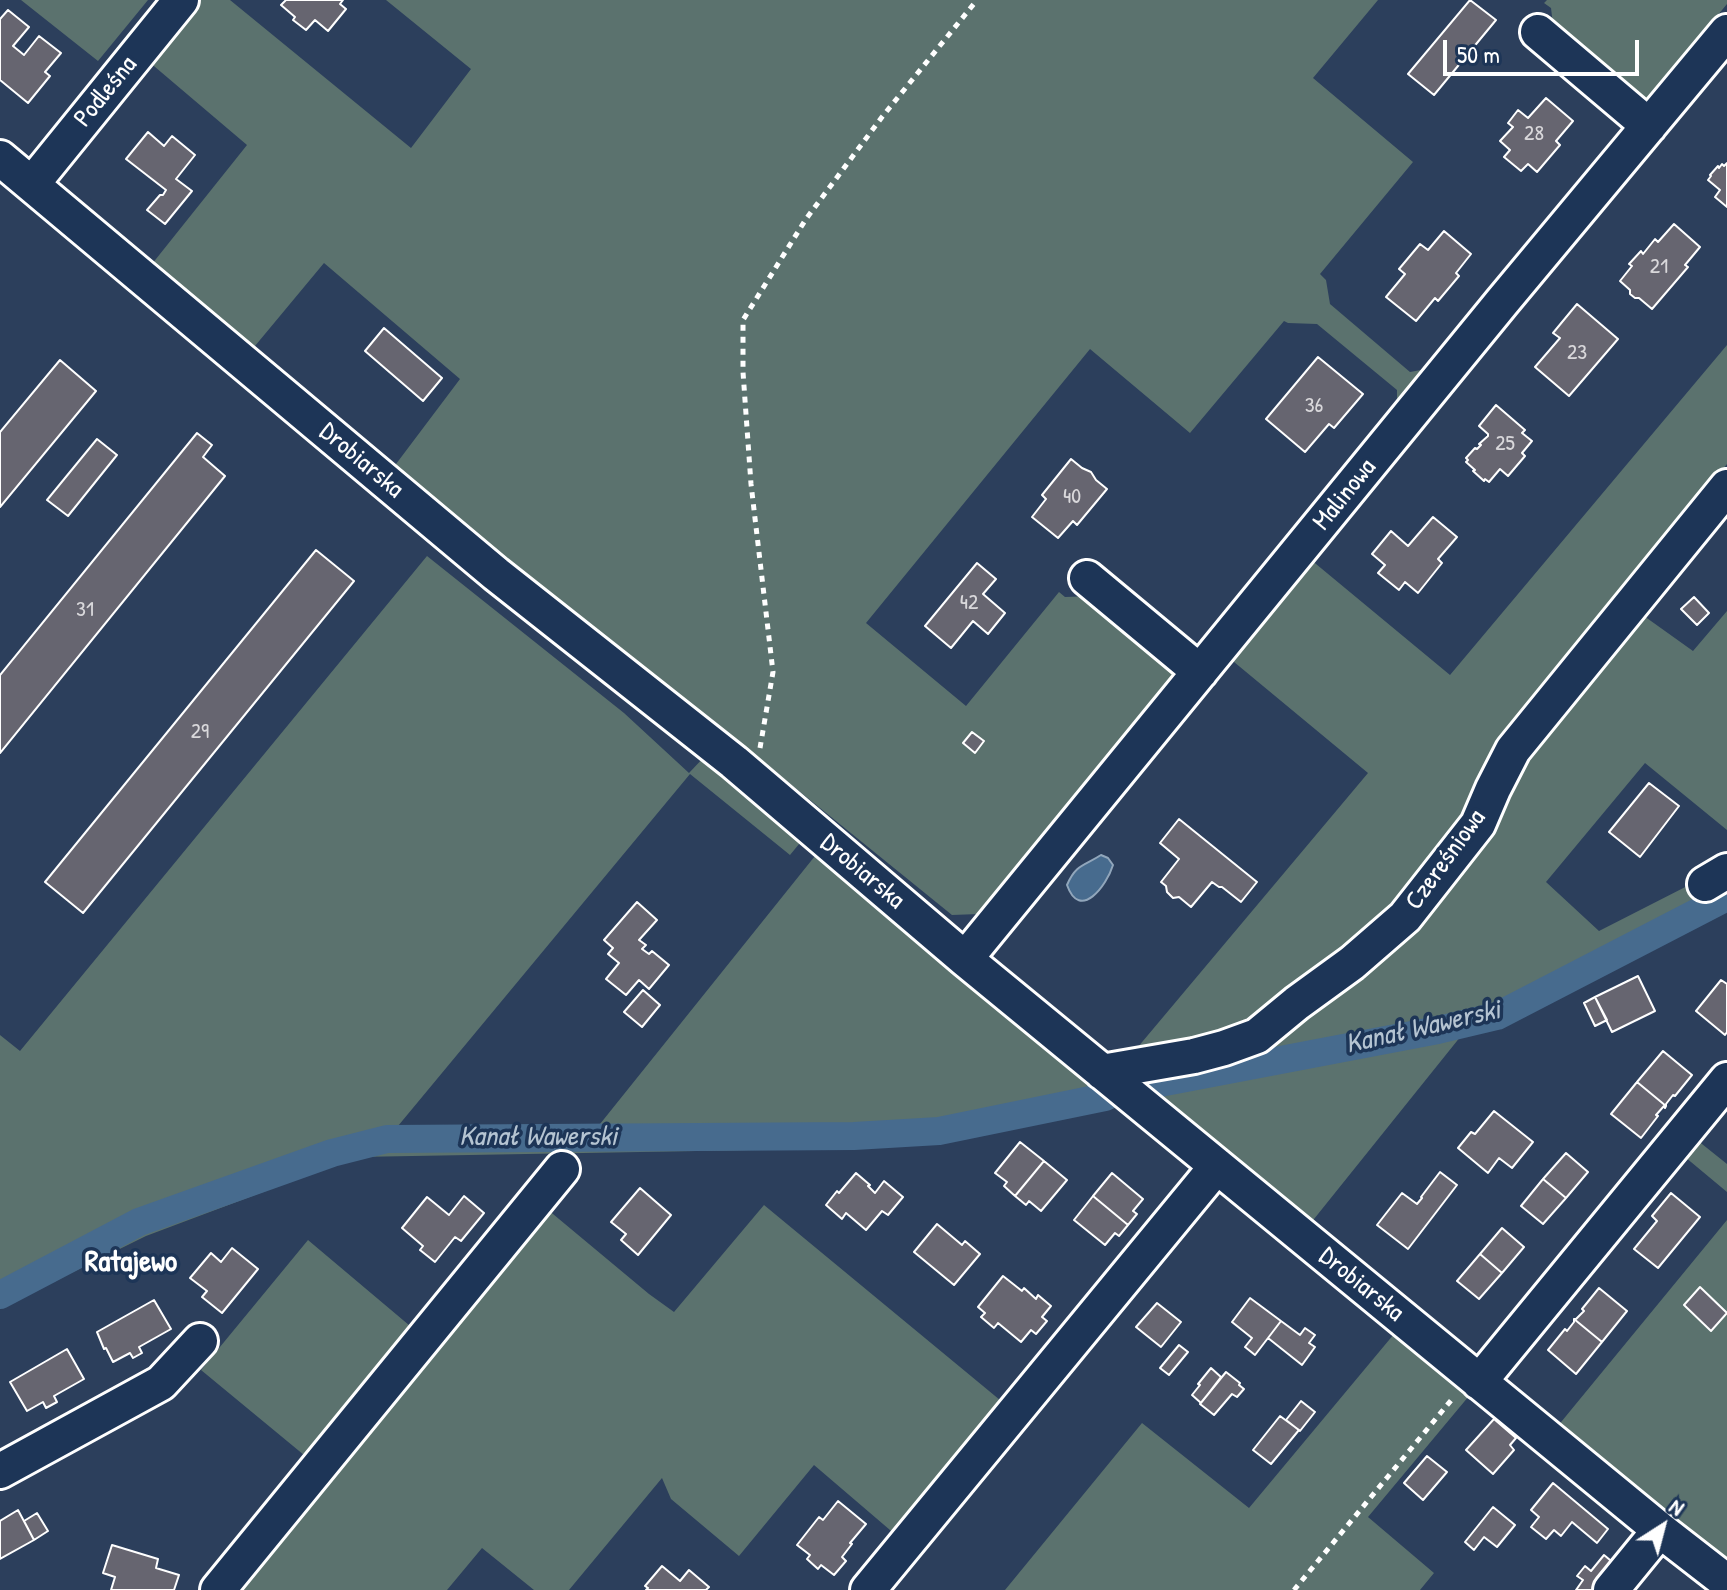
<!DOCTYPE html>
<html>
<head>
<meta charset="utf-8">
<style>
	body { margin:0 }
	#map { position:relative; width:1727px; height:1590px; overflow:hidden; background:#2c3f5c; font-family:"Patrick Hand",sans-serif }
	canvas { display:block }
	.north { position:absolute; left:1623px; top:1486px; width:80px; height:80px; -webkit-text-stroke:6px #1d3557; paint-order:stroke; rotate:36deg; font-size:22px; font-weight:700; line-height:32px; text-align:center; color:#fff }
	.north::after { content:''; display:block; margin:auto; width:28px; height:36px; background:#fff; clip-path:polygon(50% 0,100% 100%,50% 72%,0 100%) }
	.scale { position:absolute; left:1443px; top:40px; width:196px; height:36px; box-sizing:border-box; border:4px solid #fff; border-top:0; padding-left:10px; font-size:24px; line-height:28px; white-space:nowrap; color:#fff; -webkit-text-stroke:6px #1d3557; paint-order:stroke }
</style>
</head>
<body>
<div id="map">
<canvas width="1727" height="1590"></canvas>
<div class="north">N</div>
<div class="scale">50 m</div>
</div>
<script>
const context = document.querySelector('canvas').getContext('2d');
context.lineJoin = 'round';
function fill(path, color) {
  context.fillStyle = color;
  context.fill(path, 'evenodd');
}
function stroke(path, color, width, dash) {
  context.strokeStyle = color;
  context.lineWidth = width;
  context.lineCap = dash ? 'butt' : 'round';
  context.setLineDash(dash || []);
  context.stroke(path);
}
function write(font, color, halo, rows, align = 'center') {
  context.font = font + ' "Patrick Hand",sans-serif';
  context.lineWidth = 7;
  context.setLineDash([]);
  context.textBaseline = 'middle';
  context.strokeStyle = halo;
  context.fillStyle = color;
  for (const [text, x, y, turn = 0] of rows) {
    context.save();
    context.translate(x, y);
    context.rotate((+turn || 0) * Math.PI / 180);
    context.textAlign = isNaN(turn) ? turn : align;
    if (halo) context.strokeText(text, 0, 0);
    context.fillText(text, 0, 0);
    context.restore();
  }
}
fill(new Path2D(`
	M 21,0 L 148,0 L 98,61 Z
	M 198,0 L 230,0 L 411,148 L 471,69 L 386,0 L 1378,0 L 1313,78 L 1413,162 L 1320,274 L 1326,280 L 1330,304 L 1410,372 L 1426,369 L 1397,405 L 1397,390 L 1317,324 L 1288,323 L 1284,321 L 1190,433 L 1090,349 L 866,623 L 966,706 L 1059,592 L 1065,597 L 1093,596 L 1172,662 L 1174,681 L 979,914 L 952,915 L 757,757 L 747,765 L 393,468 L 460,379 L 324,263 L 250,352 L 148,269 L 247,145 L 148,61 Z
	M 1547,0 L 1727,0 L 1727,4 L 1650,97 L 1634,100 L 1554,33 L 1551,8 L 1544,3 Z
	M 1727,345 L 1727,464 L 1510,738 L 1484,793 L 1412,895 L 1262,1021 L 1127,1060 L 1368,773 L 1228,657 L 1310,559 L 1450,675 Z
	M 427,556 L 624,713 L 689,773 L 706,755 L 804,838 L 790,855 L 690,774 L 398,1126 L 600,1124 L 819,851 L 1124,1106 L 1079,1116 L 924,1144 L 811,1149 L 356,1157 L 146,1236 L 0,1308 L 0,1035 L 20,1051 Z
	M 1637,611 L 1693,651 L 1727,611 L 1727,830 L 1645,763 L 1546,882 L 1599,931 L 1699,880 L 1727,880 L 1727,909 L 1497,1025 L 1465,1031 L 1306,1229 L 1127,1077 L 1309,1006 L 1509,780 Z
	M 1692,1136 L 1727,1164 L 1727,1192 L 1679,1152 Z
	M 541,1204 L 649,1294 L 674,1312 L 764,1205 L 1006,1405 L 897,1536 L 814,1465 L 739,1556 L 671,1499 L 662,1478 L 569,1590 L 534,1590 L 482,1548 L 447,1590 L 227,1590 Z
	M 1727,1220 L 1727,1567 L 1557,1427 Z
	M 308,1240 L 416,1331 L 310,1460 L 201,1370 Z
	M 1399,1328 L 1474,1390 L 1368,1517 L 1434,1573 L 1420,1590 L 1005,1590 L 1142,1423 L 1249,1508 Z`), '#5b726e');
const water = new Path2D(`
	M 1101,855 L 1108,858 L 1113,865 C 1107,885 1080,922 1067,885 C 1076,864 1084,866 1101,855 Z`);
fill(water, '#476b8e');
stroke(water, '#91a6bb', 2);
stroke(new Path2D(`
	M 1144,1086 L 1438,1030 L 1497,1016 L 1727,897
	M 0,1295 L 139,1222 L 332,1153 L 387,1139 L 854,1136 L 939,1131 L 1105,1097`), '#476b8e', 28);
const building = new Path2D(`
	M 286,0 L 343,0 L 340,4 L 346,9 L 328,31 L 315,20 L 306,30 L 293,20 L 295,17 L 281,5 Z
	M 1470,0 L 1496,20 L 1434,95 L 1408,74 Z
	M 8,10 L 29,27 L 13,46 L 24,55 L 39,36 L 61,53 L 45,72 L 50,76 L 28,103 L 0,80 L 0,19 Z
	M 1546,98 L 1573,121 L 1556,141 L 1560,145 L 1537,172 L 1528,164 L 1521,171 L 1504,157 L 1510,150 L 1500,141 L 1513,127 L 1508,123 L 1518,110 L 1528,118 Z
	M 148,132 L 164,146 L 172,136 L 195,155 L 176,179 L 192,191 L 165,224 L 147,210 L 160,195 L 163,195 L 166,190 L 126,159 Z
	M 1727,163 L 1727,207 L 1715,197 L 1720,190 L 1708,180 L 1711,176 L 1710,175 L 1718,166 L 1719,168 L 1722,164 L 1724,166 Z
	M 1674,224 L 1700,247 L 1685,265 L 1688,267 L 1652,309 L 1639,298 L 1635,298 L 1630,294 L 1630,290 L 1620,281 L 1632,266 L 1629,264 L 1641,251 L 1643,254 L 1655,239 L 1658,242 Z
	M 1444,231 L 1471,254 L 1456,273 L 1459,276 L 1438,301 L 1435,298 L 1416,321 L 1386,297 L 1405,274 L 1399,269 L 1420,244 L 1428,250 Z
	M 1577,304 L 1618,339 L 1569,396 L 1535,367 L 1560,338 L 1553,333 Z
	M 384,328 L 442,378 L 423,401 L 365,351 Z
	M 1318,357 L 1363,394 L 1334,428 L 1329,424 L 1305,452 L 1266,419 Z
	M 60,360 L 96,391 L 0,507 L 0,432 Z
	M 1496,405 L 1525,430 L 1522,433 L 1532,441 L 1522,453 L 1525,456 L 1508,476 L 1500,469 L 1489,482 L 1485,479 L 1484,481 L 1473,471 L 1475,470 L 1466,462 L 1468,460 L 1466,458 L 1475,448 L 1477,449 L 1481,445 L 1479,444 L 1488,436 L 1488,434 L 1479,426 Z
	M 197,433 L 212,445 L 203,457 L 225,476 L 0,753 L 0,675 Z
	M 97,439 L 117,455 L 68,516 L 47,500 Z
	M 1071,459 L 1082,468 L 1091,472 L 1096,480 L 1107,489 L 1077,525 L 1073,521 L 1058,538 L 1032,517 L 1046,499 L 1042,495 Z
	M 1433,517 L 1457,537 L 1438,559 L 1442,563 L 1418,593 L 1405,582 L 1399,590 L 1378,573 L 1385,565 L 1372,554 L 1391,531 L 1408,546 Z
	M 316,550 L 354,581 L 83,913 L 45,882 Z
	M 977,563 L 996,579 L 983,594 L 1005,613 L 988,634 L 973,621 L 951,648 L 925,626 Z
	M 1694,597 L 1709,613 L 1697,625 L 1681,609 Z
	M 972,732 L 984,741 L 975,753 L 963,743 Z
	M 1649,783 L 1679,806 L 1640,857 L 1609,832 Z
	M 1179,819 L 1257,882 L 1241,902 L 1222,887 L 1219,887 L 1212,882 L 1191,907 L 1179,897 L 1173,898 L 1167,892 L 1166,886 L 1161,882 L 1179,859 L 1160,843 Z
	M 637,902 L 657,920 L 639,940 L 646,945 L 642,949 L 649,954 L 652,951 L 669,965 L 649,989 L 639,980 L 626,995 L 606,979 L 619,963 L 608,954 L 613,948 L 604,940 Z
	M 1638,976 L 1655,1011 L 1612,1032 L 1595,997 Z
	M 1721,980 L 1727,984 L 1727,1032 L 1725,1035 L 1696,1011 Z
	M 643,990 L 660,1005 L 642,1027 L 624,1012 Z
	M 1595,997 L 1607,1020 L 1595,1026 L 1584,1003 Z
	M 1663,1051 L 1692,1075 L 1675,1096 L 1673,1095 L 1666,1104 L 1666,1106 L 1637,1082 Z
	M 1637,1082 L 1666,1106 L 1665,1108 L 1664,1106 L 1656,1115 L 1658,1116 L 1641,1138 L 1611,1114 Z
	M 1494,1111 L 1533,1142 L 1512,1168 L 1499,1158 L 1488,1173 L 1458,1148 L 1471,1132 L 1475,1134 Z
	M 1020,1142 L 1044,1161 L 1015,1196 L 1004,1186 L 1007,1182 L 995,1173 Z
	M 1566,1153 L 1588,1172 L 1566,1198 L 1543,1179 Z
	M 1044,1161 L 1067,1180 L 1041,1211 L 1029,1201 L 1026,1205 L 1015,1196 Z
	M 1440,1172 L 1457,1185 L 1408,1249 L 1377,1225 L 1402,1193 L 1417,1204 L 1422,1198 L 1421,1197 Z
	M 856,1173 L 870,1185 L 868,1186 L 875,1193 L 884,1181 L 903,1197 L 888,1215 L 882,1211 L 866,1230 L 846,1213 L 842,1219 L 826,1205 L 837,1191 L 839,1193 Z
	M 1112,1173 L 1143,1199 L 1133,1211 L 1137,1214 L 1128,1225 L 1093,1196 Z
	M 1543,1179 L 1566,1198 L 1543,1224 L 1521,1206 Z
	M 640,1188 L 671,1215 L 638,1255 L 621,1240 L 626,1234 L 611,1222 Z
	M 1671,1193 L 1700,1217 L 1658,1268 L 1634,1249 L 1657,1221 L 1652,1216 Z
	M 464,1196 L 484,1213 L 461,1241 L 455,1237 L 435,1262 L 420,1250 L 423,1246 L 402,1228 L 427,1197 L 449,1215 Z
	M 1093,1196 L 1128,1225 L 1119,1236 L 1115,1233 L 1105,1245 L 1074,1220 Z
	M 937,1224 L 962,1245 L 965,1241 L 980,1254 L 954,1285 L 914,1252 Z
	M 1502,1228 L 1524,1247 L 1502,1273 L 1480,1254 Z
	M 232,1248 L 258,1269 L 222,1313 L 202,1297 L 207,1291 L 190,1278 L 211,1253 L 221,1262 Z
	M 1480,1254 L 1502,1273 L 1479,1299 L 1457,1281 Z
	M 1003,1276 L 1022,1291 L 1024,1288 L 1036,1299 L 1038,1295 L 1051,1306 L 1042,1317 L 1047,1321 L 1036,1334 L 1031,1330 L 1021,1342 L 998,1323 L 994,1328 L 981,1317 L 985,1313 L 978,1307 Z
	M 1700,1287 L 1727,1313 L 1711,1331 L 1684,1305 Z
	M 1599,1288 L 1627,1311 L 1602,1342 L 1574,1319 L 1576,1319 L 1584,1311 L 1582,1309 Z
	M 1250,1298 L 1281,1321 L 1255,1355 L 1245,1347 L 1252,1338 L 1232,1322 Z
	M 154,1300 L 171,1329 L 139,1347 L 142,1353 L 133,1358 L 130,1353 L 113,1362 L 106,1348 L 104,1349 L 97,1332 Z
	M 1157,1303 L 1181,1322 L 1161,1347 L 1136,1327 Z
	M 1574,1319 L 1602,1342 L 1576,1374 L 1548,1350 L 1565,1329 L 1567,1331 L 1574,1322 Z
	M 1281,1321 L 1300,1335 L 1305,1328 L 1315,1335 L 1309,1343 L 1315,1347 L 1302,1365 L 1268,1338 Z
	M 1179,1345 L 1188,1352 L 1169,1375 L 1160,1368 Z
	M 67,1349 L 84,1379 L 54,1396 L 57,1402 L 46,1408 L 43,1402 L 27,1411 L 10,1382 Z
	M 1211,1368 L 1221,1377 L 1201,1403 L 1192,1395 L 1200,1385 L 1198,1384 Z
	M 1226,1372 L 1240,1383 L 1239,1385 L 1244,1389 L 1237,1397 L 1232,1394 L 1214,1415 L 1200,1404 Z
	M 1301,1401 L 1315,1412 L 1300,1431 L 1286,1420 Z
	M 1280,1416 L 1299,1430 L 1271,1464 L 1253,1450 Z
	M 1494,1419 L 1516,1438 L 1510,1445 L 1514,1450 L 1493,1474 L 1466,1450 Z
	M 1427,1456 L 1447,1472 L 1423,1500 L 1404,1483 Z
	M 1553,1483 L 1608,1529 L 1597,1543 L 1572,1522 L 1561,1536 L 1554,1530 L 1546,1539 L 1531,1527 L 1539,1517 L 1531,1510 Z
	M 838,1501 L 866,1524 L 850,1543 L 852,1544 L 842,1557 L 846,1561 L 834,1575 L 821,1565 L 818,1569 L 807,1559 L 810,1555 L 797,1545 L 819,1517 L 823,1520 Z
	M 1493,1507 L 1515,1525 L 1497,1547 L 1484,1537 L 1474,1550 L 1465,1542 Z
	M 18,1510 L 34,1540 L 0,1559 L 0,1521 Z
	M 37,1513 L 48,1531 L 34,1540 L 24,1521 Z
	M 112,1545 L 158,1559 L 156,1568 L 179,1575 L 174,1590 L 111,1590 L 115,1577 L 103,1573 Z
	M 1604,1555 L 1616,1565 L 1596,1590 L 1576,1590 L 1583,1580 L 1577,1576 L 1585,1566 L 1591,1571 Z
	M 662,1566 L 680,1581 L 689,1570 L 709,1587 L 706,1590 L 646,1590 L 648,1588 L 645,1586 Z`);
fill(building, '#666570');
stroke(building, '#fff', 2);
const minor = new Path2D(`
	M 1538,32 L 1649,126
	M 0,158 L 496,574 L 734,762 L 965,959 L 1660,1530 L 1727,1582
	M 32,184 L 181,0
	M 1087,578 L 1200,672
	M 1705,884 L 1727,871
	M 965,959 L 1502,302 L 1727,32
	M 1102,1072 L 1194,1056 L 1224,1048 L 1257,1036 L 1297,1003 L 1352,963 L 1405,917 L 1478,824 L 1493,789 L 1513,750 L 1727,487
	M 1479,1382 L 1727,1080
	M 0,1471 L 161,1383 L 200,1341
	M 218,1590 L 562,1169
	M 868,1590 L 1217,1166
	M 1611,1590 L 1660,1530`);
stroke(minor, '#fff', 40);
stroke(new Path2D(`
	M 760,748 L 773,672 L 751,484 L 743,372 L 743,320 L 806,219 L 882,117 L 977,0
	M 1294,1590 L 1453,1398`), '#fff', 5, [6, 6]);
stroke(minor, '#1d3557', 34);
write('22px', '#d9d8db', null, [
	["28",1534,134],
	["21",1659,267],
	["23",1577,353],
	["36",1314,406],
	["25",1505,444],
	["40",1072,497],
	["42",969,603],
	["31",85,610],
	["29",200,732]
]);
write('26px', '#fff', '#1d3557', [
	["Podleśna",106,92,-51],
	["Drobiarska",361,461,40],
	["Malinowa",1345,495,-51],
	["Czereśniowa",1446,860,-54],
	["Drobiarska",862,872,40],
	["Drobiarska",1361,1285,39]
]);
write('italic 28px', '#b5c4d2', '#1d3557', [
	["Kanał Wawerski",1423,1028,-13],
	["Kanał Wawerski",538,1138]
]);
write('bold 30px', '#fff', '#1d3557', [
	["Ratajewo",131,1263]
]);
</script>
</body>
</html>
